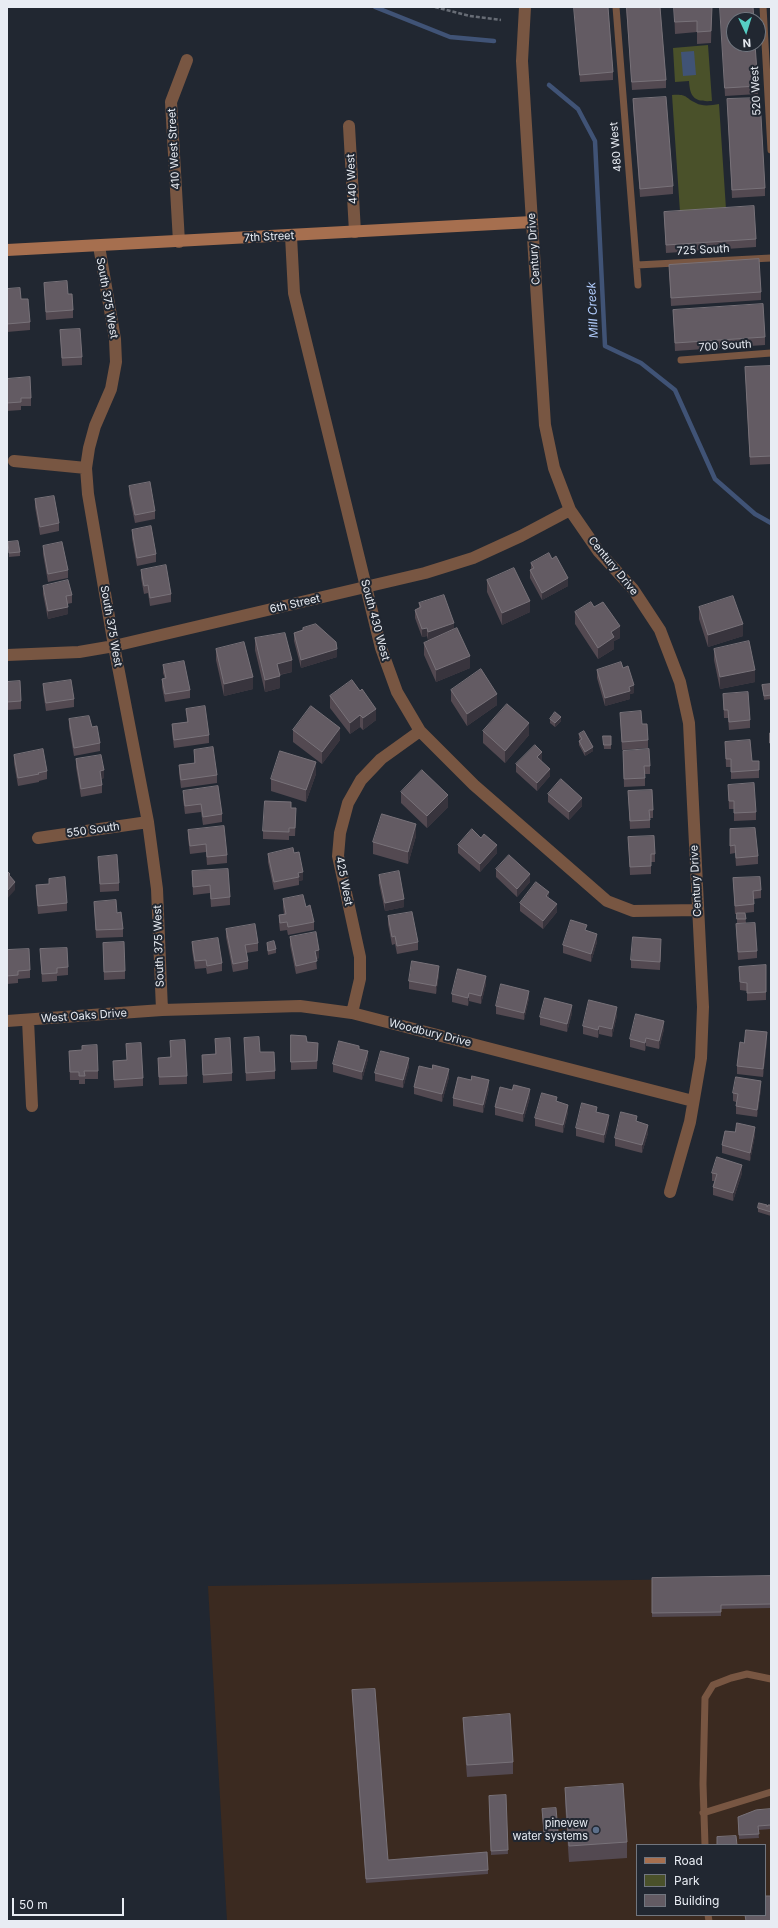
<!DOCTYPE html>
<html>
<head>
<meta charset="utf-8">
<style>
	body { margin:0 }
	#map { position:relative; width:778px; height:1928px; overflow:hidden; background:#212731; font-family:Inter,sans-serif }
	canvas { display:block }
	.frame { position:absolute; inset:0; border:8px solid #e8ecf3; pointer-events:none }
	.legend { position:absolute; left:636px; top:1844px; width:130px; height:72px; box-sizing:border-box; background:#212731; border:1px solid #71767f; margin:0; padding:5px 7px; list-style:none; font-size:12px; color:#e8ecf3 }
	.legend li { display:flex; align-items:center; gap:8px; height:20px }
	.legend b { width:20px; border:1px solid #71767f }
	.north { position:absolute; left:726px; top:12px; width:40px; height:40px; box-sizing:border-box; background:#212731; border:1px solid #71767f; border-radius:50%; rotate:176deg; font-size:11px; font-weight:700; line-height:16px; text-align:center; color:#e8ecf3 }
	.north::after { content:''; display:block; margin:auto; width:14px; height:18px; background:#56cec4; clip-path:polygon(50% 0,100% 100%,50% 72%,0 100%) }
	.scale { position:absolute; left:12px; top:1898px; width:112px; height:18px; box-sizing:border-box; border:2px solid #e8ecf3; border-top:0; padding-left:5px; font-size:12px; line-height:14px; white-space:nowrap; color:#e8ecf3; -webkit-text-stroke:3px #212731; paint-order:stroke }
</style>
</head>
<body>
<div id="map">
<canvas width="778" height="1928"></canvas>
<div class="frame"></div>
<ul class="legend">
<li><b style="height:5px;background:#a66f4f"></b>Road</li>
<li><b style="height:11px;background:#4a512a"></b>Park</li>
<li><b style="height:11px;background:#635b63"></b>Building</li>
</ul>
<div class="north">N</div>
<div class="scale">50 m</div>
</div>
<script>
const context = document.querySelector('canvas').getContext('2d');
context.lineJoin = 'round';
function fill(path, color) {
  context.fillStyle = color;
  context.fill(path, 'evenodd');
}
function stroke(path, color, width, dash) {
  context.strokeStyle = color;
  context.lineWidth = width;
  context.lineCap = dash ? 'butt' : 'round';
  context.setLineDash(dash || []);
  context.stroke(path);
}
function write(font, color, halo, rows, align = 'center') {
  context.font = font + ' Inter,sans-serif';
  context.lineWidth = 4;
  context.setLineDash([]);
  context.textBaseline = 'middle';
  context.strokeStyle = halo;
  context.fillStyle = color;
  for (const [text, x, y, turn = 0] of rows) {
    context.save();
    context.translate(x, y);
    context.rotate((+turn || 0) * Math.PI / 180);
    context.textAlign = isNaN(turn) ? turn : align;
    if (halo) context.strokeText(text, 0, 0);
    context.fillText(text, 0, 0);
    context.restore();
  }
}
fill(new Path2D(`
	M 771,1578 L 771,1921 L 227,1921 L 208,1586 ZM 637,1845 L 765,1845 L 765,1915 L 637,1915 Z`), '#3b2a20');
fill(new Path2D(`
	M 708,45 L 712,101 C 695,102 690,98 689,81 L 675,82 L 673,48 Z
	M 672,95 C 689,94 684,98 696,103 C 703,107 712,105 719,104 L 726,209 L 680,212 Z`), '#4a512a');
fill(new Path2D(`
	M 694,51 L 696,75 L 683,76 L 681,52 Z`), '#405376');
stroke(new Path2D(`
	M 375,7 L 450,37 L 494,41
	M 549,85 L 578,109 L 595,141 L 605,346 L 641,363 L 675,390 L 715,479 L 755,514 L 771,523`), '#405376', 4.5);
stroke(new Path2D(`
	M 435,7 L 470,16 L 501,20`), '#676c75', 2.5, [4, 2]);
stroke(new Path2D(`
	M 616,7 L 638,285
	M 763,7 L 771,150
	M 637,265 L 771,258
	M 681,360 L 771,353
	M 703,1813 L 771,1792
	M 705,1845 L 703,1784 L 705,1698 L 713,1685 L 731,1678 L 747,1674 L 771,1679
	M 708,1915 L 709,1921`), '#785642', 7);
stroke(new Path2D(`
	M 525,7 L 522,61 L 532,222 L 545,425 L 554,468 L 570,510 L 599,552 L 633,589 L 660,630 L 680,682 L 689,723 L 703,1007 L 701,1058 L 690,1122 L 670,1192
	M 349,126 L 355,232
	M 291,236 L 294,293 L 381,648 L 397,692 L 420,731 L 474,785 L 607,901 L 633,911 L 698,910
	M 179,242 L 171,102 L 187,60
	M 99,246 L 115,339 L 116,362 L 111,389 L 95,426 L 89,448 L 86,468 L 88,494 L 114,646 L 148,822 L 157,889 L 162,1010
	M 14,461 L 86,468
	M 7,655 L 79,652 L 114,646 L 425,573 L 473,558 L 521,536 L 570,510
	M 38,838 L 148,822
	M 352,1013 L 360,979 L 360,957 L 338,856 L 340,833 L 348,803 L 361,780 L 381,759 L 420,731
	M 28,1020 L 32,1106
	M 7,1021 L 162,1010 L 300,1006 L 352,1013 L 693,1101`), '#785642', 12);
stroke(new Path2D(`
	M 7,250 L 532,222`), '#a66f4f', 12);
fill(new Path2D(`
	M 574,7 L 608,7 L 613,72 L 613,80 L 580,82 Z
	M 626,7 L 660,7 L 666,80 L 666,88 L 632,90 Z
	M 674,7 L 712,7 L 711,43 L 697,44 L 697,32 L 675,34 Z
	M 720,7 L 753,7 L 758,94 L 725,96 Z
	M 633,99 L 673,186 L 673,194 L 640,197 L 633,107 Z
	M 727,99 L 765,188 L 765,196 L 732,198 Z
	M 664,212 L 756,239 L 756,247 L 666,253 Z
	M 669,265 L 761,292 L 761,300 L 671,306 Z
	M 44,283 L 68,294 L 73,310 L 73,318 L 46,320 Z
	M 7,289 L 21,299 L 30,322 L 30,330 L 7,332 Z
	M 673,310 L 765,337 L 765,345 L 675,351 Z
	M 60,330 L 82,357 L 82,365 L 62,366 Z
	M 771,366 L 771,464 L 750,465 L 745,367 Z
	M 7,379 L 31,398 L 31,406 L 21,406 L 21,410 L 7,411 Z
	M 129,486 L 155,511 L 155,519 L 135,523 L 129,494 Z
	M 35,499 L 59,523 L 59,531 L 40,535 L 35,507 Z
	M 132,530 L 156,554 L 156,562 L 137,566 L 132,538 Z
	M 8,542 L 20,552 L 20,556 L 9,557 Z
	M 43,546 L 68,570 L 68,578 L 48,582 L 43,554 Z
	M 531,563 L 568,586 L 542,600 L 530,578 L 530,570 L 531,569 Z
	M 141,570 L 171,594 L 171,602 L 150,606 L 148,593 L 144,594 L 141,578 Z
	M 487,580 L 530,612 L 502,625 L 487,592 Z
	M 43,586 L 72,595 L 72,603 L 67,604 L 68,614 L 48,619 L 43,594 Z
	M 419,603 L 454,630 L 470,668 L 436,682 L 424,655 L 424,643 L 439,636 L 428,640 L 427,636 L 422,637 L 415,618 L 415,610 L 419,608 Z
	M 594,607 L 620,638 L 614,641 L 614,649 L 598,659 L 575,624 L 575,612 Z
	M 699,607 L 743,636 L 708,647 L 699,619 Z
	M 303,628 L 337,657 L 301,668 L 294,641 L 294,633 L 303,630 Z
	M 255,638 L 292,672 L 280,675 L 280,688 L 265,692 L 255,650 Z
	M 216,649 L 253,689 L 224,696 L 216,660 Z
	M 714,649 L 755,682 L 720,689 L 714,660 Z
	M 163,665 L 190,690 L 190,698 L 165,702 L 162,687 L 162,679 L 165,679 L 163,673 Z
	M 623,668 L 634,693 L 630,694 L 630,699 L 605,706 L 597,678 L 597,670 Z
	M 7,682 L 21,701 L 21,709 L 7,710 Z
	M 43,684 L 74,699 L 74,707 L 46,711 L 43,692 Z
	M 771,684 L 771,699 L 764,700 L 762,685 Z
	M 451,690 L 497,705 L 467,726 L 451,701 Z
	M 723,694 L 750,720 L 750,728 L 729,730 L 728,718 L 724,718 Z
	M 330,696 L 376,720 L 363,730 L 360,727 L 350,734 L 330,708 Z
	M 186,709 L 209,735 L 209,743 L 174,748 L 172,732 L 172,724 L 187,722 Z
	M 620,713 L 642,724 L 648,740 L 648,748 L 622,750 Z
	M 69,719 L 92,727 L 100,743 L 100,751 L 74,756 L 69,727 Z
	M 550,719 L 561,721 L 555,727 L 550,723 Z
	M 293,730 L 340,740 L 322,764 L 293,742 Z
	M 483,731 L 529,735 L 505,763 L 483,743 Z
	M 579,734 L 593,751 L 585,756 L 579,745 L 579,741 L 580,740 L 579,738 Z
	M 603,736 L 611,736 L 611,749 L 604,749 Z
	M 725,742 L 752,761 L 759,770 L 759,778 L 731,779 L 731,767 L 726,767 Z
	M 194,750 L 217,775 L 217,783 L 181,788 L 179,773 L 179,765 L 194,763 Z
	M 623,751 L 650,766 L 650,774 L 645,774 L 645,786 L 624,787 Z
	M 14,755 L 47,771 L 47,779 L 39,781 L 39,782 L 18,786 L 14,763 Z
	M 76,759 L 104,778 L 101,779 L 102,785 L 102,793 L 81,797 L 76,767 Z
	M 541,760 L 550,776 L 537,791 L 516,772 L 516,764 L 542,760 Z
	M 316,774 L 306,802 L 271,791 L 271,779 Z
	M 728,785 L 756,812 L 756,820 L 734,821 L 734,809 L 729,809 Z
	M 183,791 L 222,814 L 222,822 L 203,825 L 201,812 L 185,814 L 183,799 Z
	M 628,791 L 653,810 L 653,818 L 650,818 L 650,828 L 630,829 Z
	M 401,792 L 448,807 L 427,828 L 401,803 Z
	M 548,794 L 582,806 L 569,820 L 548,802 Z
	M 291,808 L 296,816 L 295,836 L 289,836 L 289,840 L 263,839 L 263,831 Z
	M 730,829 L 758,856 L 758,864 L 736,866 L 735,853 L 730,854 Z
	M 188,830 L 227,855 L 227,863 L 207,865 L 206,852 L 190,854 L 188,838 Z
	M 416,836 L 408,864 L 373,854 L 373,842 Z
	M 628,837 L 655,854 L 655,862 L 651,862 L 651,874 L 630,875 Z
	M 458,845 L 497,853 L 480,872 L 458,853 Z
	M 294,853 L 303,880 L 299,881 L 299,885 L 274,890 L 268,862 L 268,854 Z
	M 98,857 L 119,883 L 119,891 L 100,892 Z
	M 496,869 L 530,882 L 517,897 L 496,877 Z
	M 192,871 L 230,897 L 230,905 L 211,907 L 210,893 L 193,895 Z
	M 379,875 L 404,907 L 385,911 L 379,883 Z
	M 733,878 L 761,890 L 761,898 L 754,899 L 754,912 L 745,913 L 746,923 L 737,923 L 737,914 L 735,914 Z
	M 49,879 L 67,903 L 67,911 L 38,914 L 36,893 L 36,885 L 49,884 Z
	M 549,898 L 557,912 L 543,929 L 520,911 L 520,903 Z
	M 283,899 L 306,907 L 314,922 L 314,930 L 288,935 L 287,930 L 280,931 L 279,923 L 279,915 L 284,914 L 283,907 Z
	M 94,902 L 123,929 L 123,937 L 96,938 Z
	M 388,916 L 418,942 L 418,950 L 397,954 L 395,944 L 392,945 L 388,924 Z
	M 736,924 L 757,951 L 757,958 L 738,960 Z
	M 226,929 L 258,943 L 258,951 L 246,953 L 248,961 L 248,969 L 233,972 L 226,937 Z
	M 587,931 L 597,942 L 591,962 L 563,953 L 563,945 Z
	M 290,937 L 319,958 L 316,959 L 317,969 L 296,974 L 290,945 Z
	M 192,942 L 222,963 L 222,971 L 207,974 L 206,968 L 195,969 L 192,950 Z
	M 103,943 L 125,971 L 125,979 L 104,980 Z
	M 267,943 L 276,949 L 276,953 L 268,955 L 267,947 Z
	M 661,947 L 660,970 L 631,968 L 631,960 Z
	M 40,949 L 68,967 L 68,975 L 57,976 L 57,981 L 42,982 Z
	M 7,950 L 30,970 L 30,978 L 18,979 L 18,983 L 7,984 Z
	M 766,965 L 766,1000 L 747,1001 L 747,991 L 740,990 L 739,967 Z
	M 439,974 L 436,994 L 409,989 L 409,981 Z
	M 486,984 L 481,1004 L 469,1001 L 468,1006 L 452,1002 L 452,994 Z
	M 529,998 L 524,1020 L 496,1014 L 496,1006 Z
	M 572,1013 L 567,1032 L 540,1025 L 540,1017 Z
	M 617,1015 L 612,1037 L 599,1034 L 598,1038 L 583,1034 L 583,1026 Z
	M 664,1029 L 659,1049 L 646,1046 L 645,1051 L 630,1047 L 630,1039 Z
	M 291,1035 L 307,1042 L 318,1043 L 317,1069 L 291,1070 Z
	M 244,1038 L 260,1052 L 275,1071 L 275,1079 L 246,1081 Z
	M 215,1039 L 232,1073 L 232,1081 L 203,1083 L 202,1055 L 215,1054 Z
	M 767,1040 L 763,1077 L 737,1074 L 737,1066 L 744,1043 Z
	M 170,1041 L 187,1076 L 187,1084 L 159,1085 L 158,1058 L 170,1057 Z
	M 126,1044 L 143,1078 L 143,1086 L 114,1088 L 113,1061 L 127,1060 Z
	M 359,1049 L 368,1059 L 362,1080 L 333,1072 L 333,1064 Z
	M 69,1051 L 98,1071 L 98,1079 L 85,1079 L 85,1084 L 79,1084 L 79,1080 L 70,1080 Z
	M 409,1066 L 403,1088 L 375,1081 L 375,1073 Z
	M 449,1077 L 442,1102 L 414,1094 L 414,1087 Z
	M 489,1088 L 483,1113 L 453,1106 L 453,1098 Z
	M 761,1089 L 757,1117 L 736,1114 L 736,1102 L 733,1101 L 733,1093 Z
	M 530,1097 L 523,1122 L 495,1115 L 495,1107 Z
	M 568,1112 L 563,1133 L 535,1126 L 535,1118 Z
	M 597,1112 L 609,1123 L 604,1143 L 576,1136 L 576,1128 Z
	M 637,1122 L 648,1133 L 642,1153 L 615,1146 L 615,1138 Z
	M 735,1132 L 755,1135 L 750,1161 L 722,1153 L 722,1145 Z
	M 712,1173 L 742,1173 L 733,1201 L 713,1195 L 713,1187 L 715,1181 L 712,1181 Z
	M 771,1205 L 771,1216 L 758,1212 L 758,1208 L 767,1207 Z
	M 771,1576 L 771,1608 L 721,1609 L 721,1616 L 652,1617 L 652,1578 Z
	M 352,1694 L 388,1860 L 488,1870 L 488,1874 L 366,1883 Z
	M 463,1718 L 513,1762 L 513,1774 L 467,1777 L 463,1729 Z
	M 565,1788 L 627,1842 L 627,1858 L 569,1862 L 565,1803 Z
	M 506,1795 L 508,1854 L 491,1855 L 489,1796 Z
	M 771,1809 L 771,1829 L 758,1830 L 759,1838 L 739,1839 L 738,1817 Z
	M 542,1813 L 558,1831 L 558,1835 L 544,1836 Z`), '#534951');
fill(new Path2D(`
	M 568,578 L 568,586 L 542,600 L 542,593 Z
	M 530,601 L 530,612 L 502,625 L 502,613 Z
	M 68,607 L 68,614 L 48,619 L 48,611 Z
	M 454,623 L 454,631 L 428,640 L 428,632 Z
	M 743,624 L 743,636 L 708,647 L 708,635 Z
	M 620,626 L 620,638 L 614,641 L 614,649 L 598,659 L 598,648 L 611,632 Z
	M 427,628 L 427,636 L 422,637 L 422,629 Z
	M 337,649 L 337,657 L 301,668 L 301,660 Z
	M 470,656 L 470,668 L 436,682 L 436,670 Z
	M 292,660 L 292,672 L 277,675 L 277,664 Z
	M 755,670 L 755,682 L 720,689 L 720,677 Z
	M 280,676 L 280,688 L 265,692 L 265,680 Z
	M 253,677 L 253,689 L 224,696 L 224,684 Z
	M 634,685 L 634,693 L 630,694 L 630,699 L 605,706 L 605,698 L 629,687 Z
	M 497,694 L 497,705 L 467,726 L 467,714 Z
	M 376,709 L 376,720 L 363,730 L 363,718 Z
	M 360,715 L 360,727 L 350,734 L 350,723 Z
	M 561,717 L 561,721 L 555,727 L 555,723 Z
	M 529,723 L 529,735 L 505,763 L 505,751 Z
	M 340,728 L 340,740 L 322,764 L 322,752 Z
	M 593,747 L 593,751 L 585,756 L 585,752 Z
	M 542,752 L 542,760 L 537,765 L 537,757 Z
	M 316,762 L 316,774 L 306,802 L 306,790 Z
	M 550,769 L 550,776 L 537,791 L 537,783 Z
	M 104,770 L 104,778 L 100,779 L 100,771 Z
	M 448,795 L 448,807 L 427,828 L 427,816 Z
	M 582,798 L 582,806 L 569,820 L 569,812 Z
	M 416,824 L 416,836 L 408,864 L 408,852 Z
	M 497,845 L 497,853 L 480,872 L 480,864 Z
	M 303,872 L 303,880 L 299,881 L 298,873 Z
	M 530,874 L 530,882 L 517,897 L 517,889 Z
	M 15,882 L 15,890 L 7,899 L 7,891 Z
	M 549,892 L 549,900 L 546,896 Z
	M 404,899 L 404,907 L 385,911 L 385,903 Z
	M 557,904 L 557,912 L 543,929 L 543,921 Z
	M 597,934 L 597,942 L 591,962 L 591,954 Z
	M 319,950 L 319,958 L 315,959 L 315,951 Z
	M 439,966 L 439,974 L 436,994 L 436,986 Z
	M 486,976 L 486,984 L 481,1004 L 481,996 Z
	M 529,991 L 529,998 L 524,1020 L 524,1013 Z
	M 469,993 L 469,1001 L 468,1006 L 468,998 Z
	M 572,1005 L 572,1013 L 567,1032 L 567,1024 Z
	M 617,1007 L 617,1015 L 612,1037 L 612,1029 Z
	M 664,1021 L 664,1029 L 659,1049 L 659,1041 Z
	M 599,1026 L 599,1034 L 598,1038 L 598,1030 Z
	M 767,1032 L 767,1040 L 763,1077 L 763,1069 Z
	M 646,1038 L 646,1046 L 645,1051 L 645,1043 Z
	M 368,1051 L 368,1059 L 362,1080 L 362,1072 Z
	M 409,1058 L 409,1066 L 403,1088 L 403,1080 Z
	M 449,1069 L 449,1077 L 442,1102 L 442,1094 Z
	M 489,1080 L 489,1088 L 483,1113 L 483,1105 Z
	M 761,1081 L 761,1089 L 757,1117 L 757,1110 Z
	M 530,1089 L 530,1097 L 523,1122 L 523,1114 Z
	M 568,1105 L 568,1112 L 563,1133 L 563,1125 Z
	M 609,1115 L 609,1123 L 604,1143 L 604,1135 Z
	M 648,1125 L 648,1133 L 642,1153 L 642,1145 Z
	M 755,1127 L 755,1135 L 750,1161 L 750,1153 Z
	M 742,1165 L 742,1173 L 733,1201 L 733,1193 Z`), '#38343d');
const building = new Path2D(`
	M 574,7 L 608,7 L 613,72 L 580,75 Z
	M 627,7 L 660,7 L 666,80 L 632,82 Z
	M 674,7 L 712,7 L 711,31 L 697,32 L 697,21 L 675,22 Z
	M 720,7 L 753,7 L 754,20 L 734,20 L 734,44 L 755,44 L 758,86 L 725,88 Z
	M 666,97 L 673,186 L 640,189 L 633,99 Z
	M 760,98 L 765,188 L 732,190 L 727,99 Z
	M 754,206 L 756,239 L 666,245 L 664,212 Z
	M 759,259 L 761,292 L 671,298 L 669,265 Z
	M 67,281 L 68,294 L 72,294 L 73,310 L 46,312 L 44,283 Z
	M 20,288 L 21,299 L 28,299 L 30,322 L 7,324 L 7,289 Z
	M 763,304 L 765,337 L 675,343 L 673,310 Z
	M 80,329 L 82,357 L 62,358 L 60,330 Z
	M 771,366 L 771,456 L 750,457 L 745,367 Z
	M 30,377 L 31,398 L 21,398 L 21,402 L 7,403 L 7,379 Z
	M 150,482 L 155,511 L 135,515 L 129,486 Z
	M 54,496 L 59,523 L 40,527 L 35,499 Z
	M 151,526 L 156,554 L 137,558 L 132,530 Z
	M 18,541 L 20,552 L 9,553 L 8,542 Z
	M 62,542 L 68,570 L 48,574 L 43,546 Z
	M 549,553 L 552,559 L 556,556 L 568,578 L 542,593 L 530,570 L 534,568 L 531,563 Z
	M 166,565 L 171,594 L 150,598 L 148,585 L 144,586 L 141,570 Z
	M 514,568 L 530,601 L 502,613 L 487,580 Z
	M 68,580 L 72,595 L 66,596 L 68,607 L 48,611 L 43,586 Z
	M 444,595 L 454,623 L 428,632 L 427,628 L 422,629 L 415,610 L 421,607 L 419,603 Z
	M 733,596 L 743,624 L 708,635 L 699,607 Z
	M 591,602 L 594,607 L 603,602 L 620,626 L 611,632 L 614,637 L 598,648 L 575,612 Z
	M 316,624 L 336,642 L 337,649 L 301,660 L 294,633 L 303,630 L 303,628 Z
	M 457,628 L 470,656 L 436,670 L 424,643 Z
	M 285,633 L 292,660 L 277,664 L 280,676 L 265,680 L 255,638 Z
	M 749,641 L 755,670 L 720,677 L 714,649 Z
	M 244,642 L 253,677 L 224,684 L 216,649 Z
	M 184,661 L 190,690 L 165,694 L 162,679 L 166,678 L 163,665 Z
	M 621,662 L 623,668 L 628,666 L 634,685 L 629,687 L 630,691 L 605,698 L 597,670 Z
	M 481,669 L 497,694 L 467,714 L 451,690 Z
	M 71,680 L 74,699 L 46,703 L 43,684 Z
	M 352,680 L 360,691 L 362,689 L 376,709 L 363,718 L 360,715 L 350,723 L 330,696 Z
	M 20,681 L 21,701 L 7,702 L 7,682 Z
	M 771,684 L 771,695 L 764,696 L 762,685 Z
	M 748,692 L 750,720 L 729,722 L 728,710 L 724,710 L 723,694 Z
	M 507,704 L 529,723 L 505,751 L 483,731 Z
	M 205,706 L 209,735 L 174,740 L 172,724 L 188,722 L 186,709 Z
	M 311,706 L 340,728 L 322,752 L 293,730 Z
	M 641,711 L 642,724 L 647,724 L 648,740 L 622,742 L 620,713 Z
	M 555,712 L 561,717 L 555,723 L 550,719 Z
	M 89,716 L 92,727 L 97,726 L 100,743 L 74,748 L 69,719 Z
	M 584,731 L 593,747 L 585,752 L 579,741 L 582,739 L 579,734 Z
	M 770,733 L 771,733 L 771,743 L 770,743 Z
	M 603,736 L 611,736 L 611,745 L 604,745 Z
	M 750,740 L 752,761 L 759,761 L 759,770 L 731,772 L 731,759 L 726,759 L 725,742 Z
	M 535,745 L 542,752 L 537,757 L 550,769 L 537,783 L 516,764 Z
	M 213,747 L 217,775 L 181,780 L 179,765 L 195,763 L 194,750 Z
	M 43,749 L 47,771 L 38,773 L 39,774 L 18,778 L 14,755 Z
	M 649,749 L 650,766 L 644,766 L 645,778 L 624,779 L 623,751 Z
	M 280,751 L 316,762 L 306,790 L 271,779 Z
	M 101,755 L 104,770 L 100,771 L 102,785 L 81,789 L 76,759 Z
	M 422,770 L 448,795 L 427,816 L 401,792 Z
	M 561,779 L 582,798 L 569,812 L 548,794 Z
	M 754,783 L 756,812 L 734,813 L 734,801 L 729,801 L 728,785 Z
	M 218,786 L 222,814 L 203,817 L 201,804 L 185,806 L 183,791 Z
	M 652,790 L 653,810 L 649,810 L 650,820 L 630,821 L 628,791 Z
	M 265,801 L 291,802 L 291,808 L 296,808 L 295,828 L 289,828 L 289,832 L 263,831 Z
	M 382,814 L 416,824 L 408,852 L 373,842 Z
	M 224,826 L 227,855 L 207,857 L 206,844 L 190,846 L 188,830 Z
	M 755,828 L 758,856 L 736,858 L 735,845 L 730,846 L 730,829 Z
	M 472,829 L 481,838 L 484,834 L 497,845 L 480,864 L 458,845 Z
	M 654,836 L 655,854 L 651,854 L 651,866 L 630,867 L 628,837 Z
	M 293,848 L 294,853 L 299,852 L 303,872 L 298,873 L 299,877 L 274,882 L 268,854 Z
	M 117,855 L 119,883 L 100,884 L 98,857 Z
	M 509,855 L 530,874 L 517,889 L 496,869 Z
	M 228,869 L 230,897 L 211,899 L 210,885 L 193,887 L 192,871 Z
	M 7,871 L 10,874 L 9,875 L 15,882 L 7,891 Z
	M 399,871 L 404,899 L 385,903 L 379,875 Z
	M 65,877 L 67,903 L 38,906 L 36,885 L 49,884 L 49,879 Z
	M 760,877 L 761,890 L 753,891 L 754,904 L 735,906 L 733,878 Z
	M 536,882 L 549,892 L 546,896 L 557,904 L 543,921 L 520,903 Z
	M 303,895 L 306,907 L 310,905 L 314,922 L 288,927 L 287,922 L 280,923 L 279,915 L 286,914 L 283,899 Z
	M 116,900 L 117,913 L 121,912 L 123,929 L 96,930 L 94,902 Z
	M 412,912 L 418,942 L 397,946 L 395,936 L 392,937 L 388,916 Z
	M 737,913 L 745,913 L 746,919 L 737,919 Z
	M 571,920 L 587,925 L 585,930 L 597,934 L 591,954 L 563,945 Z
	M 755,923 L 757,951 L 738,952 L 736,924 Z
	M 255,924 L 258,943 L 245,945 L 248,961 L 233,964 L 226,929 Z
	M 316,932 L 319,950 L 315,951 L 317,961 L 296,966 L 290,937 Z
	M 633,937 L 661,939 L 660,962 L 631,960 Z
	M 218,938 L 222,963 L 207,966 L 206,960 L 195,961 L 192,942 Z
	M 274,941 L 276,949 L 268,951 L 267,943 Z
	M 124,942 L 125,971 L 104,972 L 103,943 Z
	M 67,948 L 68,967 L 57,968 L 57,973 L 42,974 L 40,949 Z
	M 29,949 L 30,970 L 18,971 L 18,975 L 7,976 L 7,950 Z
	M 412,961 L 439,966 L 436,986 L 409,981 Z
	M 766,965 L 766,992 L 747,993 L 747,983 L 740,982 L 739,967 Z
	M 458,969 L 486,976 L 481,996 L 469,993 L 468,998 L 452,994 Z
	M 501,984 L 529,991 L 524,1013 L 496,1006 Z
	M 545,998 L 572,1005 L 567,1024 L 540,1017 Z
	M 589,1000 L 617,1007 L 612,1029 L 599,1026 L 598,1030 L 583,1026 Z
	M 636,1014 L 664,1021 L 659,1041 L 646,1038 L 645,1043 L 630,1039 Z
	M 746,1030 L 767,1032 L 763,1069 L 737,1066 L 740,1042 L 744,1043 Z
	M 291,1035 L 306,1036 L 307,1042 L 318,1043 L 317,1061 L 291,1062 Z
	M 259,1037 L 260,1052 L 274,1052 L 275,1071 L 246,1073 L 244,1038 Z
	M 230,1038 L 232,1073 L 203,1075 L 202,1055 L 216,1054 L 215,1039 Z
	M 185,1040 L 187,1076 L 159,1077 L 158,1058 L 171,1057 L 170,1041 Z
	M 339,1041 L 359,1046 L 359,1049 L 368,1051 L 362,1072 L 333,1064 Z
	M 141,1043 L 143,1078 L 114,1080 L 113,1061 L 127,1060 L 126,1044 Z
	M 97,1045 L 98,1071 L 84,1071 L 85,1076 L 79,1076 L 79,1072 L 70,1072 L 69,1051 L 82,1050 L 82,1046 Z
	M 381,1051 L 409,1058 L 403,1080 L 375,1073 Z
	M 433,1065 L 449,1069 L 442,1094 L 414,1087 L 419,1066 L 432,1069 Z
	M 472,1076 L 489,1080 L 483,1105 L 453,1098 L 458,1077 L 471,1080 Z
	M 736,1077 L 761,1081 L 757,1110 L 736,1106 L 738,1094 L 733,1093 Z
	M 514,1085 L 530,1089 L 523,1114 L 495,1107 L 500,1087 L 512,1090 Z
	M 542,1093 L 557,1097 L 556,1101 L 568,1105 L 563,1125 L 535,1118 Z
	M 582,1103 L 597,1107 L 596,1112 L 609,1115 L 604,1135 L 576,1128 Z
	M 621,1112 L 637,1116 L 636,1121 L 648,1125 L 642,1145 L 615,1138 Z
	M 737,1123 L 755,1127 L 750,1153 L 722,1145 L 725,1131 L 735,1132 Z
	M 717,1157 L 742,1165 L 733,1193 L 713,1187 L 717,1174 L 712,1173 Z
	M 759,1203 L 767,1205 L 767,1207 L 768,1205 L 771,1205 L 771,1212 L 758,1208 Z
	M 771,1576 L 771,1604 L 721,1605 L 721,1612 L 652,1613 L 652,1578 Z
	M 375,1689 L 388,1860 L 487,1852 L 488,1870 L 366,1879 L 352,1690 Z
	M 510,1714 L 513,1762 L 467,1765 L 463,1718 Z
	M 623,1784 L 627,1842 L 569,1846 L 565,1788 Z
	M 506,1795 L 508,1850 L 491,1851 L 489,1796 Z
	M 556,1808 L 558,1831 L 544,1832 L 542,1809 Z
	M 771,1809 L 771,1825 L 758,1826 L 759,1834 L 739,1835 L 738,1817 L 756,1810 Z
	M 736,1836 L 737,1845 L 717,1845 L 717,1837 Z
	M 765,1896 L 771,1896 L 771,1921 L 746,1921 L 745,1915 L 765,1915 Z`);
fill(building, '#635b63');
stroke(building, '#787279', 1);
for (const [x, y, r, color] of [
	[596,1830,4,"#5c6f8a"]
]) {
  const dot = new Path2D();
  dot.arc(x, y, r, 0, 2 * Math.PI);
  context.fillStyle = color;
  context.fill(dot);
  stroke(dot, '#212731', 1.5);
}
write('11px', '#e8ecf3', '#212731', [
	["520 West",756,91,-93],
	["480 West",616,147,-95],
	["410 West Street",174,149,-93],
	["440 West",352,179,-93],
	["7th Street",269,237,-3],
	["Century Drive",534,249,-94],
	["725 South",703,250,-3],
	["South 375 West",107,298,80],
	["700 South",725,346,-4],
	["Century Drive",613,566,51],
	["6th Street",295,604,-13],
	["South 430 West",375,620,75],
	["South 375 West",111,626,80],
	["550 South",93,830,-8],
	["425 West",344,881,79],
	["Century Drive",696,881,-93],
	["South 375 West",159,946,-92],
	["West Oaks Drive",84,1016,-4],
	["Woodbury Drive",430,1033,14]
]);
write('11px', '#e8ecf3', '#212731', [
	["pinevew",588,1824],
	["water systems",588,1837]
], 'right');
write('italic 12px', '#b1ccfc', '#212731', [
	["Mill Creek",593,310,-93]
]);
</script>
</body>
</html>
